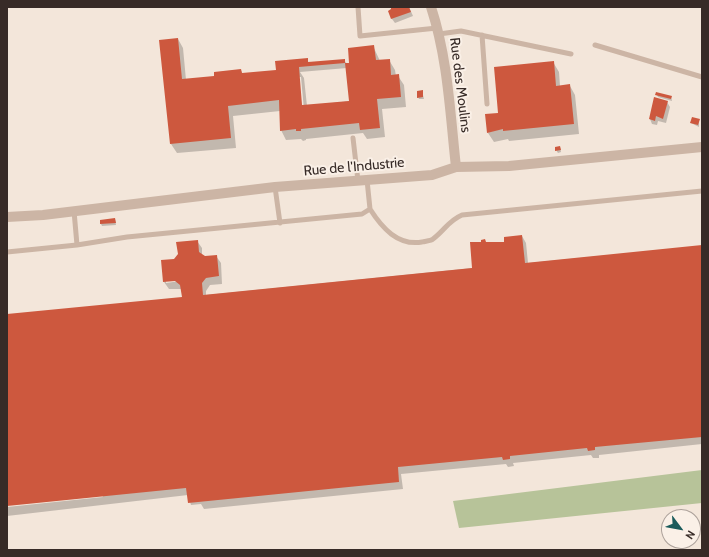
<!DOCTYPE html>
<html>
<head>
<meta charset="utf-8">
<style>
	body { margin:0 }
	#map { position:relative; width:709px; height:557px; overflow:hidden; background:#f3e6da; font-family:Cabin,sans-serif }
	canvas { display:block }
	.frame { position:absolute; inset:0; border:8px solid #372b27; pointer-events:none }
	.north { position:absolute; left:661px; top:509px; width:40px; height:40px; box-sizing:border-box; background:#faf0e7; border:1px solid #aca19a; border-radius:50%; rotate:122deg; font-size:11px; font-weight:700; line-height:16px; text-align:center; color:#372b27 }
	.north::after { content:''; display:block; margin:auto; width:14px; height:18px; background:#1a5b5b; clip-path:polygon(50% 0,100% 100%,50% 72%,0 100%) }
</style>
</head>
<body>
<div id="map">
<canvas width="709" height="557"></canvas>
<div class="frame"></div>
<div class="north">N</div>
</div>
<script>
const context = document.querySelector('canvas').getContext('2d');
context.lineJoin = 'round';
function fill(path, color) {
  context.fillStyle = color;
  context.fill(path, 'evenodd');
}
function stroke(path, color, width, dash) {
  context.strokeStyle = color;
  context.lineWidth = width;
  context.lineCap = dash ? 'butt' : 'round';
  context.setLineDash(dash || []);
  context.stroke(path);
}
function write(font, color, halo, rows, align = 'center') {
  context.font = font + ' Cabin,sans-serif';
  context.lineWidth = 4;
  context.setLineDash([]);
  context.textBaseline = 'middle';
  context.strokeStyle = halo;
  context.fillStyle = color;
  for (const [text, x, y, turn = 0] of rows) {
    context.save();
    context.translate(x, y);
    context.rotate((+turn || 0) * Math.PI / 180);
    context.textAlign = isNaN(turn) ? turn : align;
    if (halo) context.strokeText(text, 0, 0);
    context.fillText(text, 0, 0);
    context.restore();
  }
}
fill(new Path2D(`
	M 702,470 L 702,503 L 459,528 L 453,501 Z`), '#b7c399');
fill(new Path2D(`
	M 392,7 L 409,7 L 413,16 L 395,23 L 392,19 Z
	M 178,39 L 183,48 L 186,80 L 215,77 L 241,71 L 243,74 L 277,71 L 307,59 L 309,63 L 344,60 L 347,64 L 349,64 L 373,46 L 380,61 L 389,60 L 395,70 L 396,76 L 398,76 L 404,85 L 406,107 L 382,109 L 385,137 L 367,139 L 363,133 L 306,139 L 306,140 L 303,141 L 301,139 L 286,140 L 281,130 L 280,111 L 233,116 L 236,148 L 177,153 L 171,144 ZM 347,68 L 350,101 L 307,106 L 304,78 L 300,72 ZM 299,77 L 301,77 L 304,110 L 302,110 Z
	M 553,62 L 559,72 L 560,86 L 570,86 L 575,95 L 579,134 L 509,141 L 508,139 L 494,142 L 488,133 L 499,114 Z
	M 422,91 L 424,99 L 419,99 L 418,97 Z
	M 657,95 L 671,96 L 672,101 L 658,97 Z
	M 667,102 L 670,107 L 666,123 L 658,121 L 657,125 L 652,124 L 650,119 Z
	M 699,120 L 699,127 L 691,123 Z
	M 560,147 L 561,152 L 558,153 L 556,150 Z
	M 115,219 L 116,225 L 102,226 L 101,224 L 101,221 Z
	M 522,236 L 526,243 L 528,263 L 702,246 L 702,444 L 599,455 L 599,458 L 593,458 L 591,455 L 513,463 L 514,466 L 508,467 L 506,464 L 401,474 L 403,489 L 204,509 L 201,504 L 191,505 L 188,495 L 7,516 L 7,507 L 103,497 L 102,495 L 7,505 L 7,315 L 183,298 L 182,289 L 169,289 L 164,282 L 174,260 L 197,241 L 202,248 L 202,256 L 216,256 L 221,263 L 222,284 L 210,285 L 206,291 L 206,295 L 473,268 L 486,243 L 505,243 ZM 166,281 L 180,281 L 166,283 Z`), '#0003');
fill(new Path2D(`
	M 391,7 L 409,7 L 411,12 L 391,19 L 388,11 L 391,9 Z
	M 178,38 L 182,79 L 214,76 L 214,72 L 241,69 L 242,73 L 276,70 L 275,61 L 308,58 L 308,62 L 345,59 L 345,63 L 299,67 L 302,105 L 349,101 L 345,63 L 349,63 L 348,48 L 374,45 L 376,60 L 390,59 L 391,75 L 399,74 L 401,97 L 377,99 L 380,128 L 360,130 L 359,123 L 301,129 L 301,131 L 296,131 L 296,129 L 280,131 L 279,100 L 228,106 L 231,138 L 170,144 L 159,40 Z
	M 554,61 L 556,86 L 570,84 L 574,124 L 503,131 L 503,129 L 487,133 L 485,114 L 498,113 L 494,67 Z
	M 423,90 L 423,97 L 417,98 L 417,91 Z
	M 656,92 L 672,96 L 671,99 L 655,95 Z
	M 654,97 L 668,101 L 663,119 L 656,116 L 655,121 L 649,119 Z
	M 692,117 L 700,119 L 698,125 L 690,123 Z
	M 560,146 L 561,150 L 555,151 L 555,147 Z
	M 115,218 L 116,223 L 100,224 L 100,220 Z
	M 522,235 L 525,263 L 702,245 L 702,437 L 595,447 L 595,450 L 588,451 L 587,448 L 510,456 L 510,459 L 503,460 L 502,457 L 398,467 L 399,482 L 188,503 L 186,488 L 7,506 L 7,314 L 182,297 L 180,285 L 175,281 L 163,282 L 161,260 L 174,259 L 178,254 L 176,242 L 198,240 L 199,252 L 205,256 L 217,255 L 219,276 L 206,278 L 202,283 L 203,295 L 472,268 L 470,242 L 481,242 L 481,240 L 485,239 L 486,242 L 504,242 L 504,237 Z`), '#cd583e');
stroke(new Path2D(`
	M 358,7 L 360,36 L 437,28
	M 439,34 L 461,31 L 571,54
	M 482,35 L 487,104
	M 595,45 L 702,77
	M 353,138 L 358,181
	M 275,187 L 280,223
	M 370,209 C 382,228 398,246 422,242 C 425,241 431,241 433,239 C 445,230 448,221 462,215 L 702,191
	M 77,245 L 127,237 L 362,214 L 370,209 L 367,180
	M 7,252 L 77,245 L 74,211`), '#ccb5a5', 5);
stroke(new Path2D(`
	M 431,7 C 448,59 450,113 456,167
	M 7,217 L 43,215 L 275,187 L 432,175 L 456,167 L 509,166 L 702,147`), '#ccb5a5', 10);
write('14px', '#372b27', '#faf0e7', [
	["Rue des Moulins",460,85,83],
	["Rue de l'Industrie",354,167,-5]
]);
</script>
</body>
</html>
